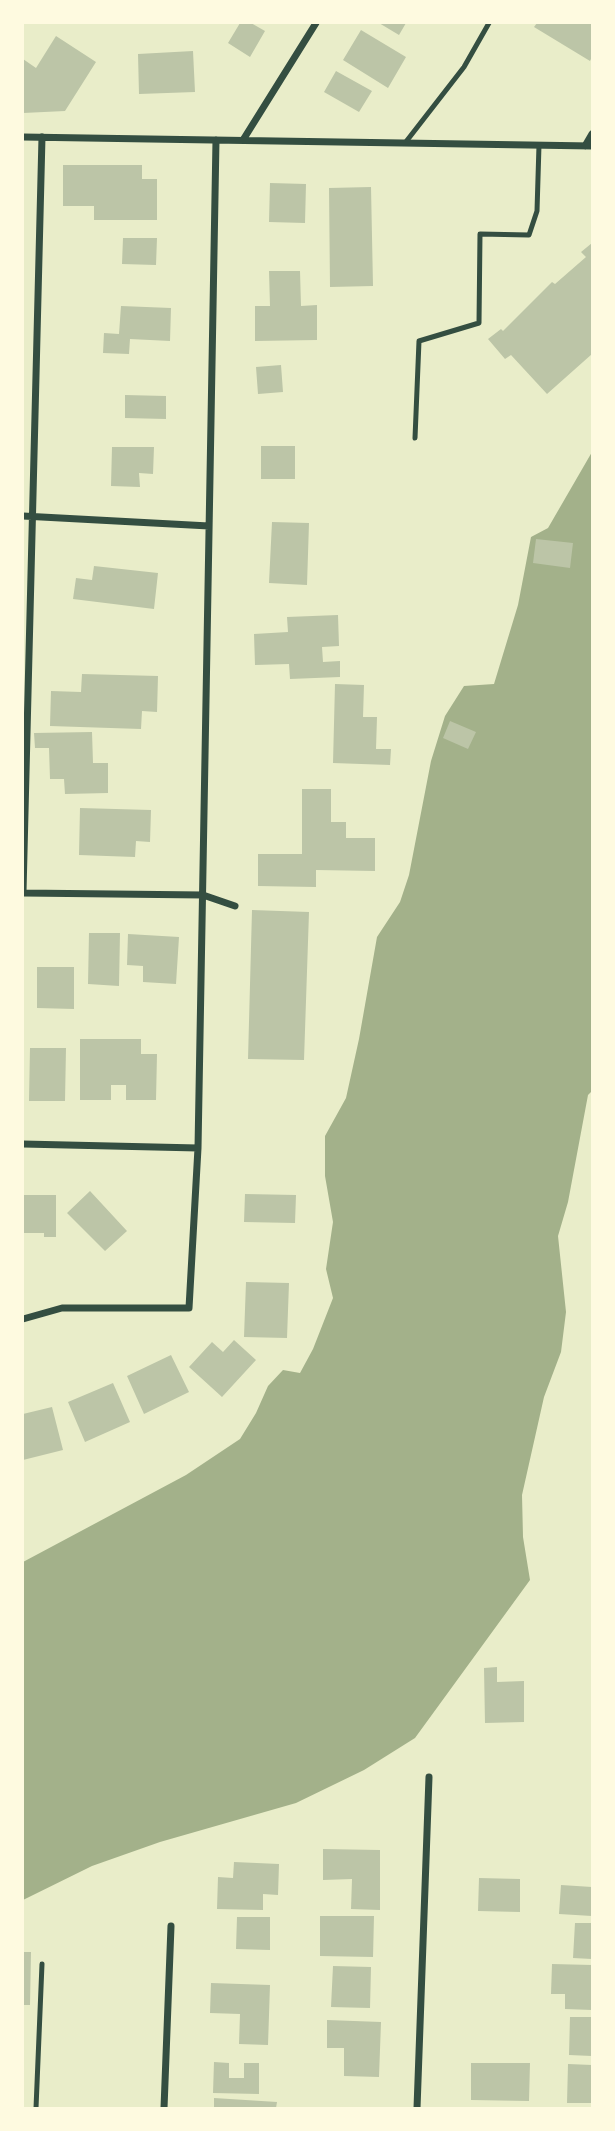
<!DOCTYPE html>
<html>
<head>
<meta charset="utf-8">
<style>
	body { margin:0 }
	#map { position:relative; width:615px; height:2131px; overflow:hidden; background:#e9edc9; font-family:Cabin,sans-serif }
	canvas { display:block }
	.frame { position:absolute; inset:0; border:24px solid #fefae0; pointer-events:none }
</style>
</head>
<body>
<div id="map">
<canvas width="615" height="2131"></canvas>
<div class="frame"></div>
</div>
<script>
const context = document.querySelector('canvas').getContext('2d');
context.lineJoin = 'round';
function fill(path, color) {
  context.fillStyle = color;
  context.fill(path, 'evenodd');
}
function stroke(path, color, width, dash) {
  context.strokeStyle = color;
  context.lineWidth = width;
  context.lineCap = dash ? 'butt' : 'round';
  context.setLineDash(dash || []);
  context.stroke(path);
}
fill(new Path2D(`
	M 592,452 L 592,1091 L 588,1095 L 568,1202 L 558,1236 L 566,1312 L 561,1352 L 544,1397 L 522,1495 L 523,1537 L 530,1580 L 415,1738 L 364,1770 L 296,1803 L 160,1842 L 92,1866 L 23,1900 L 23,1562 L 186,1475 L 240,1439 L 256,1413 L 268,1386 L 283,1370 L 300,1373 L 313,1349 L 333,1298 L 326,1269 L 333,1222 L 325,1176 L 325,1136 L 346,1098 L 359,1039 L 377,937 L 400,902 L 409,875 L 431,761 L 445,716 L 464,686 L 494,684 L 518,605 L 531,537 L 548,528 Z`), '#a3b18a');
fill(new Path2D(`
	M 240,23 L 251,23 L 265,31 L 250,57 L 228,43 Z
	M 379,23 L 406,23 L 399,35 Z
	M 537,23 L 592,23 L 592,57 L 590,61 L 534,27 Z
	M 361,30 L 406,57 L 388,88 L 343,60 Z
	M 56,36 L 96,62 L 65,111 L 23,113 L 23,59 L 36,68 Z
	M 193,51 L 195,92 L 139,94 L 138,54 Z
	M 336,71 L 372,91 L 359,112 L 324,92 Z
	M 63,165 L 142,165 L 142,179 L 157,179 L 157,220 L 94,220 L 94,206 L 63,206 Z
	M 270,183 L 306,184 L 305,223 L 269,222 Z
	M 371,187 L 373,286 L 330,287 L 329,188 Z
	M 123,238 L 157,238 L 156,265 L 122,264 Z
	M 592,243 L 592,354 L 547,394 L 511,355 L 505,359 L 488,339 L 501,329 L 503,331 L 552,282 L 555,284 L 586,257 L 581,252 Z
	M 269,271 L 300,271 L 301,306 L 317,305 L 317,340 L 255,341 L 255,306 L 270,306 Z
	M 121,306 L 171,308 L 170,341 L 130,339 L 129,354 L 103,353 L 104,333 L 119,334 Z
	M 281,365 L 283,392 L 258,394 L 256,367 Z
	M 125,395 L 166,396 L 166,419 L 125,418 Z
	M 261,446 L 295,446 L 295,479 L 261,479 Z
	M 112,447 L 154,447 L 153,474 L 139,473 L 140,487 L 111,486 Z
	M 272,522 L 309,523 L 307,585 L 269,583 Z
	M 536,539 L 573,543 L 570,568 L 533,563 Z
	M 94,566 L 158,573 L 154,609 L 73,599 L 76,578 L 92,580 Z
	M 338,615 L 339,646 L 322,647 L 323,662 L 340,661 L 340,677 L 290,679 L 289,664 L 255,665 L 254,634 L 288,632 L 287,617 Z
	M 82,674 L 158,676 L 157,712 L 142,711 L 141,729 L 50,726 L 51,691 L 81,692 Z
	M 335,684 L 364,685 L 363,717 L 377,717 L 376,749 L 391,749 L 390,765 L 333,763 Z
	M 450,721 L 476,732 L 468,749 L 443,738 Z
	M 92,732 L 93,763 L 108,763 L 108,793 L 65,794 L 64,779 L 50,779 L 49,748 L 35,748 L 34,733 Z
	M 302,789 L 331,789 L 331,822 L 346,822 L 346,838 L 375,838 L 375,871 L 316,870 L 316,887 L 258,886 L 258,854 L 302,854 Z
	M 80,808 L 151,810 L 150,842 L 136,841 L 135,857 L 79,855 Z
	M 252,910 L 309,912 L 304,1060 L 248,1059 Z
	M 89,933 L 120,933 L 119,986 L 88,984 Z
	M 128,934 L 179,937 L 176,984 L 143,982 L 143,966 L 127,965 Z
	M 37,967 L 74,967 L 74,1009 L 37,1008 Z
	M 80,1039 L 141,1039 L 141,1054 L 157,1054 L 156,1100 L 126,1100 L 126,1085 L 111,1085 L 111,1100 L 80,1100 Z
	M 30,1048 L 66,1048 L 65,1101 L 29,1101 Z
	M 90,1191 L 127,1231 L 105,1251 L 67,1213 Z
	M 245,1194 L 296,1195 L 295,1223 L 244,1222 Z
	M 24,1195 L 56,1195 L 56,1237 L 44,1237 L 44,1233 L 23,1233 Z
	M 246,1282 L 289,1283 L 287,1338 L 244,1337 Z
	M 234,1340 L 256,1360 L 222,1397 L 189,1367 L 212,1342 L 223,1352 Z
	M 171,1355 L 189,1392 L 144,1414 L 127,1376 Z
	M 113,1383 L 130,1422 L 85,1442 L 68,1402 Z
	M 52,1407 L 63,1450 L 23,1460 L 23,1414 Z
	M 497,1667 L 497,1682 L 524,1681 L 524,1722 L 485,1723 L 484,1668 Z
	M 323,1849 L 380,1850 L 380,1910 L 351,1909 L 352,1879 L 323,1880 Z
	M 234,1862 L 279,1864 L 278,1895 L 263,1894 L 263,1910 L 217,1909 L 218,1877 L 233,1878 Z
	M 479,1878 L 520,1879 L 520,1912 L 478,1911 Z
	M 561,1885 L 592,1887 L 592,1916 L 559,1914 Z
	M 320,1916 L 374,1916 L 373,1957 L 320,1956 Z
	M 237,1917 L 270,1917 L 270,1950 L 236,1949 Z
	M 575,1923 L 592,1923 L 592,1959 L 573,1958 Z
	M 23,1952 L 31,1952 L 30,2005 L 23,2005 Z
	M 552,1964 L 592,1965 L 592,2010 L 565,2009 L 565,1994 L 551,1994 Z
	M 333,1966 L 371,1967 L 370,2008 L 331,2007 Z
	M 211,1983 L 270,1985 L 268,2045 L 239,2044 L 240,2014 L 210,2013 Z
	M 570,2017 L 592,2017 L 592,2056 L 569,2055 Z
	M 327,2020 L 381,2022 L 379,2077 L 344,2076 L 344,2048 L 327,2048 Z
	M 214,2062 L 229,2063 L 229,2078 L 244,2078 L 244,2063 L 259,2063 L 259,2094 L 213,2093 Z
	M 471,2063 L 530,2063 L 529,2101 L 471,2100 Z
	M 568,2064 L 592,2065 L 592,2103 L 567,2103 Z
	M 214,2098 L 277,2102 L 276,2108 L 214,2108 Z`), '#bcc5a7');
stroke(new Path2D(`
	M 405,143 L 464,67 L 489,23
	M 415,438 L 419,341 L 479,323 L 480,234 L 529,235 L 537,211 L 539,145
	M 36,2108 L 42,1964`), '#344e41', 5);
stroke(new Path2D(`
	M 23,137 L 592,146
	M 243,140 L 316,23
	M 585,146 L 592,134
	M 23,516 L 209,526
	M 23,892 L 42,137
	M 23,893 L 203,895 L 235,906
	M 23,1144 L 198,1148
	M 23,1319 L 62,1308 L 189,1308 L 198,1148 L 216,140
	M 164,2108 L 171,1926
	M 417,2108 L 429,1777`), '#344e41', 7);
</script>
</body>
</html>
